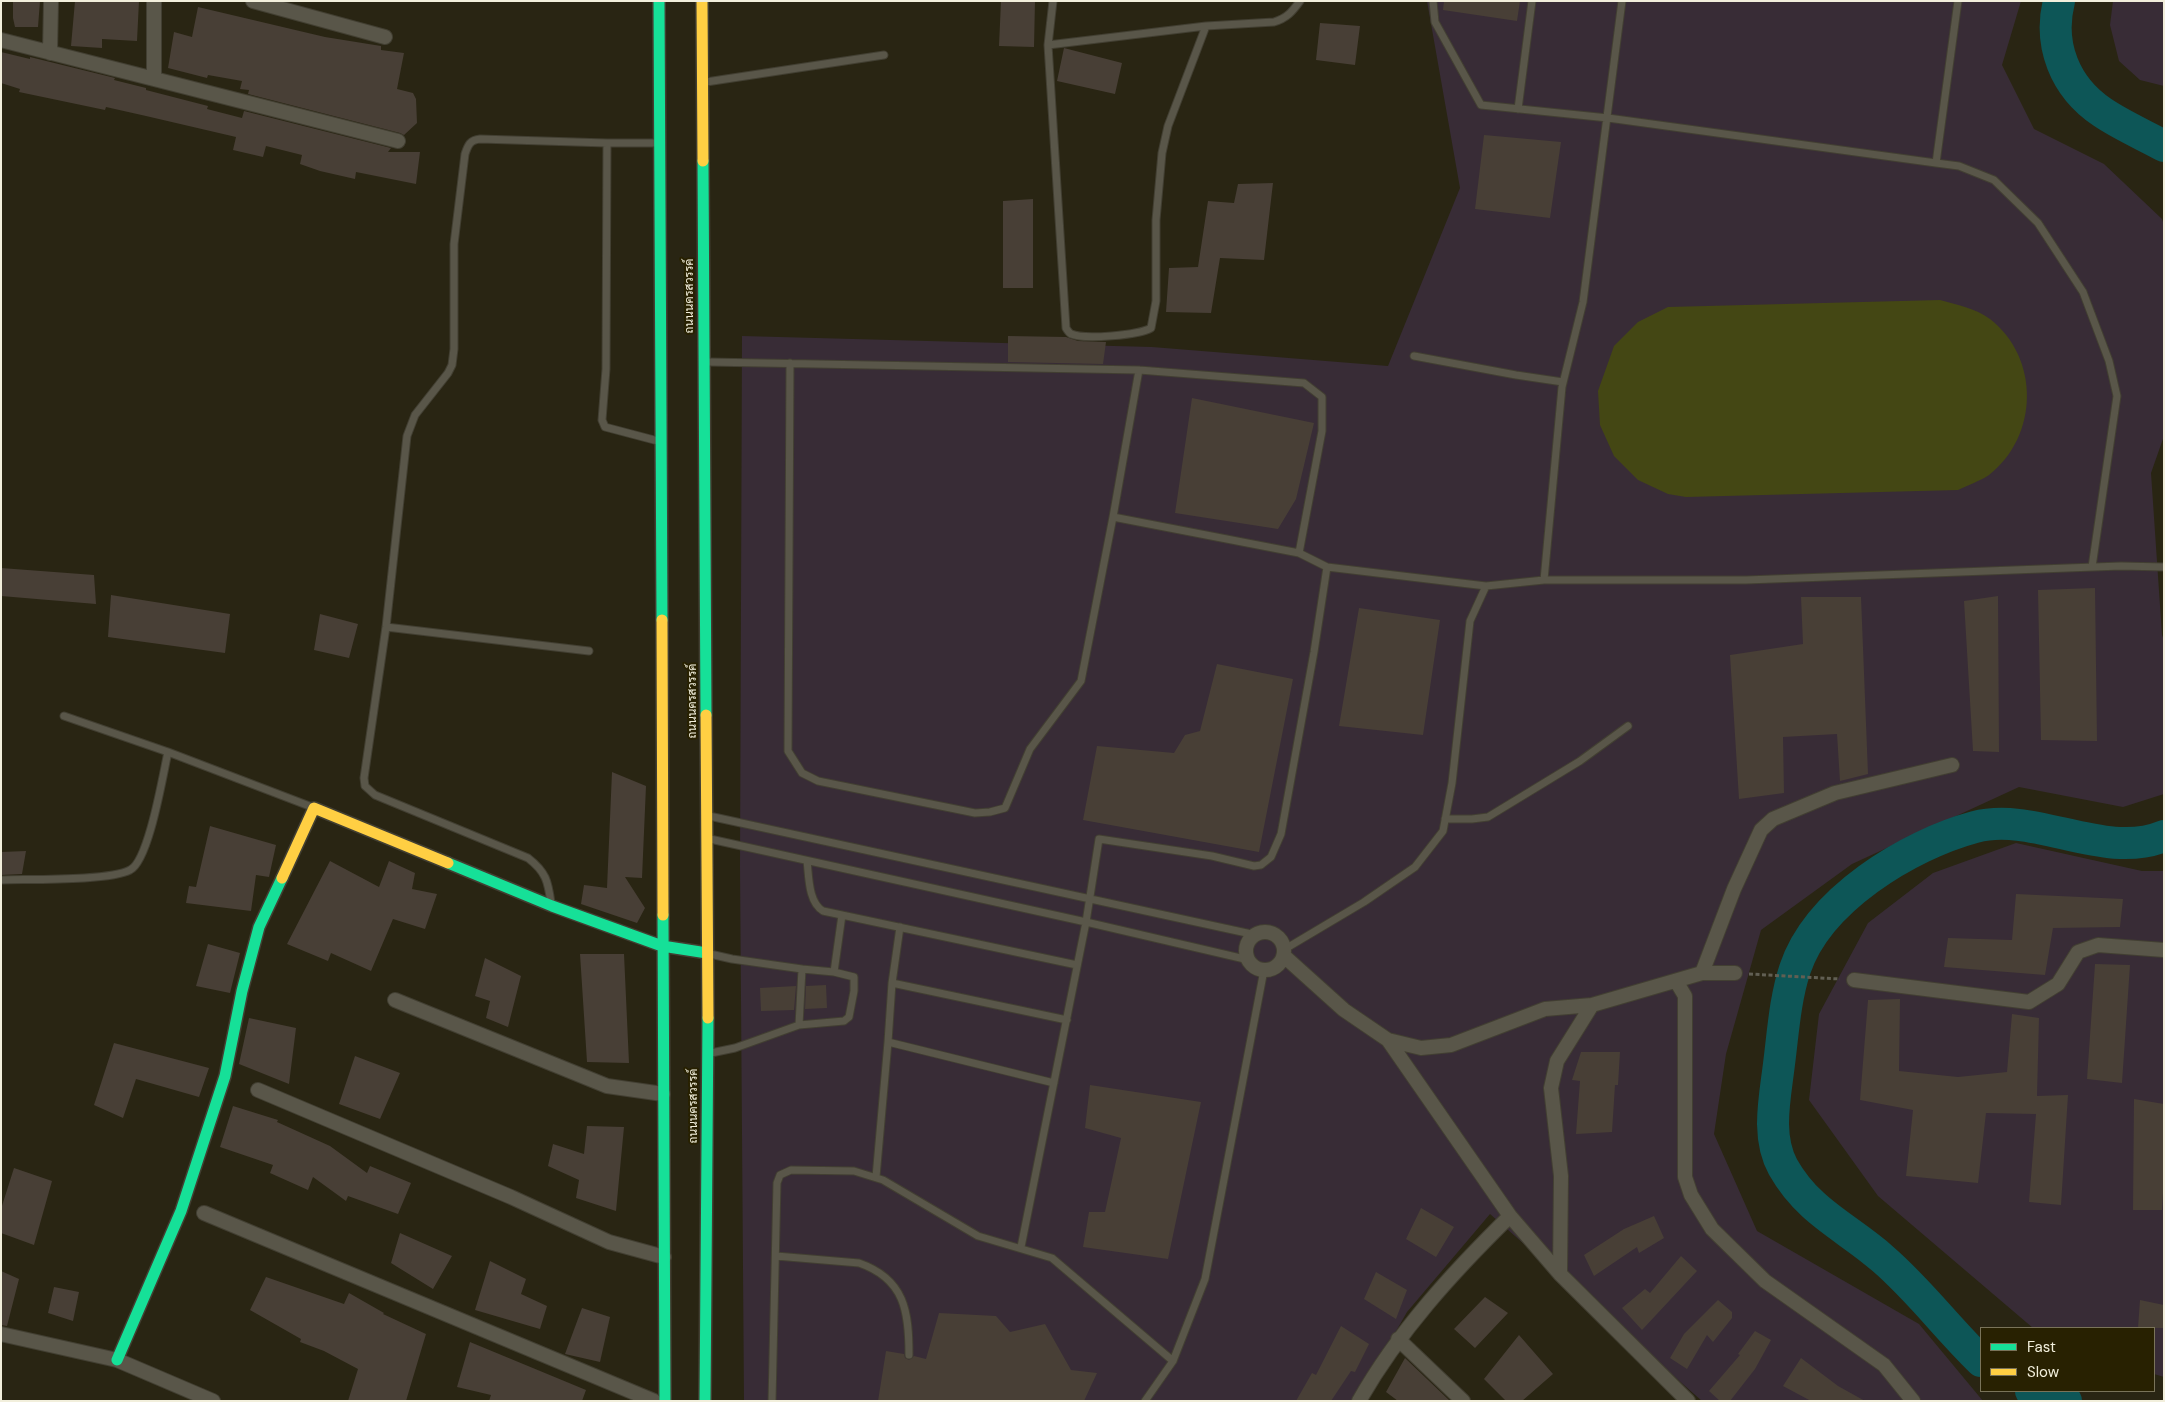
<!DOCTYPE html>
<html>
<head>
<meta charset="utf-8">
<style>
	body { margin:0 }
	#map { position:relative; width:2165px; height:1402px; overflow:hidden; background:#292513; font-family:"DM Sans",sans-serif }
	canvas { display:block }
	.frame { position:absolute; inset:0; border:2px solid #f2efdc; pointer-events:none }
	.legend { position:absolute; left:1980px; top:1327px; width:175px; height:65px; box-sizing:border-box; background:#282101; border:1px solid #797359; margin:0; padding:6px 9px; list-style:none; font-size:15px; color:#f2efdc }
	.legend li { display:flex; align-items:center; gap:10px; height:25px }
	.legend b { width:25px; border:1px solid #797359 }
</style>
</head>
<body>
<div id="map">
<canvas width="2165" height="1402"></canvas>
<div class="frame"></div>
<ul class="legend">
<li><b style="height:6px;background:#16e098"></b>Fast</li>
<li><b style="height:6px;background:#ffcf43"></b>Slow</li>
</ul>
</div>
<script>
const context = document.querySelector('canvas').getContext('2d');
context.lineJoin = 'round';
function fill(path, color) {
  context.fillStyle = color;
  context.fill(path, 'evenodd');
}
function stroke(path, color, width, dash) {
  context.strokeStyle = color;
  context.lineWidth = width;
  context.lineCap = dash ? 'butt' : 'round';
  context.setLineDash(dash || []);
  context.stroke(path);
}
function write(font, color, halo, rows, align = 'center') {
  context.font = font + ' "DM Sans",Sarabun,sans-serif';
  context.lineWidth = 4;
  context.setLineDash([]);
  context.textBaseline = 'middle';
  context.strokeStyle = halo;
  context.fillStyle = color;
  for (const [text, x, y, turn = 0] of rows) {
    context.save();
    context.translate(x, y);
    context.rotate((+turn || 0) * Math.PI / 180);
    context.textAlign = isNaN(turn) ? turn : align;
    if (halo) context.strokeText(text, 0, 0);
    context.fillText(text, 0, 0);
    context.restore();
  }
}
fill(new Path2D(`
	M 1427,1 L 2021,1 L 2002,65 L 2034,129 L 2104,164 L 2162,219 L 2164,225 L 2164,436 L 2151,473 L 2162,635 L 2164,640 L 2164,794 L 2123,807 L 2019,787 L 1852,864 L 1761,930 L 1726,1054 L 1714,1134 L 1757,1231 L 1919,1324 L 1983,1401 L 1702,1401 L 1490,1214 L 1407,1312 L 1356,1401 L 744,1401 L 740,866 L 742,336 L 1152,347 L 1388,366 L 1460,188 Z
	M 2113,1 L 2164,1 L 2164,86 L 2140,80 L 2119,61 L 2110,25 Z
	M 2016,843 L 2142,871 L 2164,871 L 2164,1377 L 2154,1374 L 2154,1328 L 2033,1328 L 1878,1196 L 1809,1100 L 1819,1014 L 1868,923 L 1933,873 Z`), '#382c36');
fill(new Path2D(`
	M 1940,300 C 1957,305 1975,308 1990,319 C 2040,358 2039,436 1989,475 C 1980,481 1968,485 1958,490 L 1686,497 L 1668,494 L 1638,480 L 1614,456 L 1600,425 L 1598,391 L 1614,346 L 1638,322 L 1668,307 Z`), '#444714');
stroke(new Path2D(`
	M 2059,1 C 2048,45 2065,87 2102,112 C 2121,125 2144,135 2164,146
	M 1981,1361 C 1947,1328 1919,1290 1883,1259 C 1847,1227 1809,1213 1783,1167 C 1766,1136 1775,1098 1779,1064 C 1783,1033 1785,999 1795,969 C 1818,900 1908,845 1975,827 C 2035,811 2104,861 2164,836
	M 2031,1391 L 2066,1401`), '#0d5657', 32);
fill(new Path2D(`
	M 13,1 L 40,1 L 38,27 L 15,27 L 13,18 Z
	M 75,1 L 139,1 L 137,41 L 102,39 L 102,48 L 71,46 Z
	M 1001,1 L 1035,1 L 1034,47 L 999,46 Z
	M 1444,1 L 1520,1 L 1517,21 L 1443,10 Z
	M 198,7 L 325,37 L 381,46 L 381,50 L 404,53 L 397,89 L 413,93 L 416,99 L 417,123 L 404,135 L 400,133 L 248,94 L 249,90 L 240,89 L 242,81 L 208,75 L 207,78 L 168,68 L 174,32 L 192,37 Z
	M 1320,23 L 1360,26 L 1355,65 L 1316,60 Z
	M 1064,48 L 1122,63 L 1115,94 L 1057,81 Z
	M 1,52 L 30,59 L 30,57 L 115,78 L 114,80 L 146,88 L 146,90 L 208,106 L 207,109 L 242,118 L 244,111 L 391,148 L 388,152 L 420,152 L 416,184 L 356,172 L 355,179 L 320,171 L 300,164 L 302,155 L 266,146 L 263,157 L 233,150 L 236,137 L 146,116 L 106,107 L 105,110 L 19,92 L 20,89 L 1,83 Z
	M 1484,135 L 1561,142 L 1550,218 L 1475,209 Z
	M 1273,183 L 1264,260 L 1220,258 L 1211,313 L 1166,312 L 1169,268 L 1198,267 L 1208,201 L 1234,203 L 1238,184 Z
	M 1033,199 L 1033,288 L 1003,288 L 1003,201 Z
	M 1008,336 L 1066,337 L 1078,341 L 1106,342 L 1103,364 L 1008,362 Z
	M 1192,398 L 1314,423 L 1296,499 L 1278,529 L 1175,513 Z
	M 1,568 L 94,575 L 96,604 L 1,596 Z
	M 2095,588 L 2097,741 L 2041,740 L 2038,590 Z
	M 111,595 L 230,614 L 225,653 L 108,637 Z
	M 1998,596 L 1999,752 L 1973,751 L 1964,601 Z
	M 1801,597 L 1861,597 L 1868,774 L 1840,781 L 1837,734 L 1783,737 L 1784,793 L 1739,799 L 1730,655 L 1803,644 Z
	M 1359,608 L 1440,620 L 1423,735 L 1339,726 Z
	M 320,614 L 358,624 L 349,658 L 314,650 Z
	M 1217,664 L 1293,679 L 1259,852 L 1083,820 L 1097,746 L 1174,753 L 1185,735 L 1200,731 Z
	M 612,772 L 646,786 L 642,878 L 625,877 L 645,908 L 637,923 L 581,904 L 584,885 L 607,888 Z
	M 210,826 L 276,845 L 269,877 L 256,875 L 251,911 L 186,903 L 189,886 L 196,887 Z
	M 26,851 L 22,874 L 1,875 L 1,852 Z
	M 330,861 L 379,887 L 389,861 L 415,873 L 412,889 L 437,894 L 425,929 L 393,919 L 371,971 L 331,953 L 328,961 L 287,944 Z
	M 2016,894 L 2123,899 L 2120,927 L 2053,928 L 2045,975 L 1944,967 L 1948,938 L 2012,940 Z
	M 208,944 L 240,953 L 230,993 L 196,986 Z
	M 580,954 L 624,954 L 629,1063 L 587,1062 Z
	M 485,958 L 521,976 L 508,1027 L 486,1018 L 490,1001 L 475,996 Z
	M 2095,964 L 2130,965 L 2122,1083 L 2087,1079 Z
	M 826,985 L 827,1008 L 805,1009 L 806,986 Z
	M 796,986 L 794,1010 L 761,1011 L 760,988 Z
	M 1900,999 L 1899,1071 L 1958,1077 L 2007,1072 L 2012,1014 L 2039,1018 L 2037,1096 L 2068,1095 L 2061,1205 L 2029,1202 L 2036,1114 L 1986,1113 L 1978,1183 L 1906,1176 L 1913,1110 L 1860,1100 L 1868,1000 Z
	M 249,1018 L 296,1028 L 289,1084 L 239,1064 Z
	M 114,1043 L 209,1068 L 199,1097 L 136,1079 L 123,1118 L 94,1105 Z
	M 1581,1052 L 1620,1052 L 1618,1085 L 1615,1085 L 1612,1132 L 1576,1134 L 1580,1081 L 1572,1080 Z
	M 355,1056 L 400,1073 L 380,1119 L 339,1104 Z
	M 1090,1085 L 1201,1102 L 1168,1259 L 1083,1247 L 1089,1212 L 1105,1212 L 1121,1138 L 1085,1128 Z
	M 2134,1099 L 2164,1104 L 2164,1177 L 2162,1210 L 2133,1210 Z
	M 233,1106 L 278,1120 L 277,1122 L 330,1146 L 367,1173 L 370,1166 L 411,1183 L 398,1214 L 348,1196 L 346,1201 L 313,1177 L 308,1190 L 270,1173 L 273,1165 L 220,1147 Z
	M 587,1126 L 624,1127 L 616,1211 L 576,1198 L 579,1180 L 548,1166 L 553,1144 L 584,1154 Z
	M 14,1168 L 52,1181 L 34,1245 L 1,1233 L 1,1209 Z
	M 1421,1208 L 1454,1227 L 1436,1257 L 1406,1239 Z
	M 1654,1216 L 1664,1238 L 1639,1253 L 1637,1247 L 1594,1276 L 1584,1255 L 1624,1229 Z
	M 400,1233 L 452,1256 L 433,1289 L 391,1263 Z
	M 1681,1256 L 1697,1271 L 1642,1330 L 1622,1308 L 1645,1289 L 1650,1293 Z
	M 490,1261 L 526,1279 L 521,1294 L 547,1306 L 540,1329 L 475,1310 Z
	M 1,1271 L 19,1279 L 7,1326 L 1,1325 Z
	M 1376,1272 L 1407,1290 L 1396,1319 L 1364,1299 Z
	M 266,1277 L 344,1304 L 349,1293 L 384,1313 L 383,1314 L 426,1334 L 406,1401 L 348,1401 L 358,1369 L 324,1351 L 300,1342 L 301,1339 L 250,1310 Z
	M 54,1287 L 79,1292 L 73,1321 L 48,1313 Z
	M 1485,1297 L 1508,1313 L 1475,1348 L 1454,1329 Z
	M 1718,1300 L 1732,1312 L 1732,1318 L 1713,1342 L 1707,1335 L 1687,1369 L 1670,1358 L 1684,1334 Z
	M 2140,1300 L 2164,1305 L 2164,1328 L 2138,1328 Z
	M 582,1308 L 610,1317 L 600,1362 L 565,1354 Z
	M 939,1313 L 996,1316 L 1010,1332 L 1045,1324 L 1071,1370 L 1097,1373 L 1084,1401 L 878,1401 L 886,1351 L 904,1354 L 905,1358 L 909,1360 L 914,1356 L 926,1359 Z
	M 1341,1326 L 1369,1344 L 1355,1372 L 1351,1371 L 1331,1401 L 1296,1401 L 1312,1373 L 1316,1375 Z
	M 1755,1331 L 1771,1340 L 1755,1369 L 1730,1401 L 1720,1401 L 1709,1391 L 1740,1355 L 1738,1354 Z
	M 1519,1335 L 1553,1374 L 1522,1401 L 1506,1401 L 1484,1379 Z
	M 470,1342 L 586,1390 L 582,1401 L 489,1401 L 491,1395 L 457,1387 Z
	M 1405,1358 L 1450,1401 L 1398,1401 L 1386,1392 Z
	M 1801,1358 L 1838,1386 L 1865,1401 L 1811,1401 L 1783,1386 Z`), '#483f36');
const lane = new Path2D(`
	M 1053,1 L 1048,45 L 1066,328 C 1068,331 1068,332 1071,334 C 1085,340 1139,335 1151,328 L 1156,301 L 1156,220 L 1162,153 L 1168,126 L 1206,26
	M 1433,1 L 1435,22 L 1481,105 L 1608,118 L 1936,163 L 1959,166 L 1994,180 L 2038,223 L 2083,292 L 2109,361 L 2117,396 L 2092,567
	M 1048,45 L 1206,26 L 1274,22 C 1287,18 1292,12 1300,1
	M 706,82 L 884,55
	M 1518,109 L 1532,1
	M 657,143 L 607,143 L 606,369 L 602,420 L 605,427 L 658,441
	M 1936,163 L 1958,1
	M 1414,356 L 1516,375 L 1563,382
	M 708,362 L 1139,370 L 1304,383 L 1322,397 L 1322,431 L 1299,553
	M 790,363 L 788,751 L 802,773 L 818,781 L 975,813 L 990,812 L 1005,808 L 1030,749 L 1081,681 L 1113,517 L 1139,370
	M 1113,517 L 1299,553 L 1327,567 L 1486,586
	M 1544,580 L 1746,580 L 2121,566 L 2164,567
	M 386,627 L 589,651
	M 64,716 L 168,752
	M 709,816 L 1256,935
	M 1445,819 L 1472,819 L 1488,817 L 1580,761 L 1628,726
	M 710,839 L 1086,922 L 1249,960
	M 807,861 C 809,876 808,902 823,911 L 1077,965
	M 1,880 C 28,879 110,881 130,870 C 149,861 163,774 168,752 L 312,807
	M 551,903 C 548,881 546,872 528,858 L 375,795 L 365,786 L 364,778 L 386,627 L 407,436 L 415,415 L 448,373 L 452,365 L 454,349 L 454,244 L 465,154 C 468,145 470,140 480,139 L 607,143
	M 900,927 L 892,983 L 1067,1020
	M 1285,949 L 1364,902 L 1415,867 L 1443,831 L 1452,783 L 1470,621 L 1486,586 L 1544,580 L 1562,387 L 1583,302 L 1622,1
	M 710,954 L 732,959 L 802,969 L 799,1025 L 735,1048 L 711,1053
	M 802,969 L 834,972
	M 799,1025 L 844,1021 L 849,1017 L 854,991 L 854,977 L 834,972 L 842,915
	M 888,1042 L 892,983
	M 876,1177 L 888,1042 L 1054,1083
	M 1021,1247 L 1086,922 L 1099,839 L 1212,856 L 1254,866 L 1261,865 L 1271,857 L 1281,834 L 1314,652 L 1327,567
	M 776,1256 L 859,1263 C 905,1279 909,1312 909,1355
	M 772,1401 L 777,1183 L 780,1175 L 791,1170 L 854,1171 L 883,1180 L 978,1236 L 1052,1258 L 1173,1361
	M 1145,1401 L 1173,1361 L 1205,1279 L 1264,970`);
const street = new Path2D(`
	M 154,1 L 154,79
	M 253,1 L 385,37
	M 1,40 L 398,141
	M 50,53 L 51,1
	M1246 951a19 19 0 1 1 38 0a19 19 0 1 1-38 0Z
	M 1284,956 L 1344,1010 L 1388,1040 L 1421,1048 L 1451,1045 L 1545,1009 L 1592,1005 L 1702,973 L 1735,973
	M 1702,973 L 1734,889 L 1761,830 L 1773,819 L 1835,793 L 1952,765
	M 1854,980 L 2029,1002 L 2058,984 L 2078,952 L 2098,945 L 2164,950
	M 1676,981 L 1685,996 L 1685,1177 L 1691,1195 L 1712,1229 L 1765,1281 L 1884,1365 L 1913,1401
	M 395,1000 L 607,1086 L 663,1094
	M 1388,1040 L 1510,1216
	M 258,1090 L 511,1197 L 609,1242 L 664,1257
	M 204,1213 L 654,1401
	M 1560,1274 L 1561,1176 L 1551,1088 L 1557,1061 L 1592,1005
	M 1,1334 L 117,1360 L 213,1401
	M 1398,1339 L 1463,1401
	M 1359,1401 C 1398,1332 1453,1272 1510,1216 L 1560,1274 L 1688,1401`);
const fast = new Path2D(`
	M 659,1 L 662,620
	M 703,161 L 706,715
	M 448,863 L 552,906 L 662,946
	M 663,915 L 665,1401
	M 662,946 L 707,953
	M 117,1360 L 181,1211 L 225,1076 L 242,991 L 259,927 L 282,878
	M 705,1401 L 708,1018`);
const slow = new Path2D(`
	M 702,1 L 703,161
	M 662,620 L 663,915
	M 706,715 L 708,1018
	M 282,878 L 314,808 L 448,863`);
stroke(lane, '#423f32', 9);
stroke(street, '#423f32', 16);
stroke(fast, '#423f32', 14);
stroke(slow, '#423f32', 14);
stroke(new Path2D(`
	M 1749,974 L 1840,979`), '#615f53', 3, [4, 2.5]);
stroke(lane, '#595649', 7);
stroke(street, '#595649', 14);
stroke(fast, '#16e098', 11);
stroke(slow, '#ffcf43', 11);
write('12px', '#f2efdc', '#282101', [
	["ถนนนครสวรรค์",690,296,-90],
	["ถนนนครสวรรค์",693,701,-90],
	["ถนนนครสวรรค์",694,1106,-90]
]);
</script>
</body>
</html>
